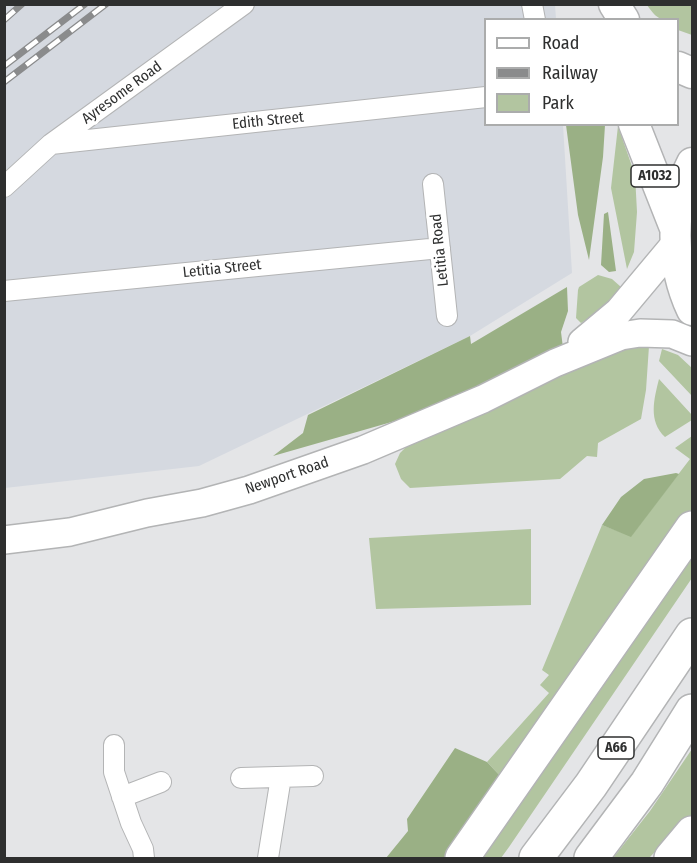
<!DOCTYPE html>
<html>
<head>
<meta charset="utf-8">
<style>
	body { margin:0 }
	#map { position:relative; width:697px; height:863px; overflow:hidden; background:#e4e5e7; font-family:"Fira Sans Condensed",sans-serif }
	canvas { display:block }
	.frame { position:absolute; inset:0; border:6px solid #2e2f2f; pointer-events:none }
	.legend { position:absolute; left:484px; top:18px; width:195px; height:108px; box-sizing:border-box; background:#fff; border:2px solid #abacac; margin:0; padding:8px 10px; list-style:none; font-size:18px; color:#2e2f2f }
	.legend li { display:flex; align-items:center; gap:12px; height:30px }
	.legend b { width:30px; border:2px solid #abacac }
</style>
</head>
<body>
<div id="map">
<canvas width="697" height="863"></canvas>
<div class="frame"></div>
<ul class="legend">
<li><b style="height:8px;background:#fff"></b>Road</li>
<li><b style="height:8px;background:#8a8b8c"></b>Railway</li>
<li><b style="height:16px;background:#b2c5a0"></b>Park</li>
</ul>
</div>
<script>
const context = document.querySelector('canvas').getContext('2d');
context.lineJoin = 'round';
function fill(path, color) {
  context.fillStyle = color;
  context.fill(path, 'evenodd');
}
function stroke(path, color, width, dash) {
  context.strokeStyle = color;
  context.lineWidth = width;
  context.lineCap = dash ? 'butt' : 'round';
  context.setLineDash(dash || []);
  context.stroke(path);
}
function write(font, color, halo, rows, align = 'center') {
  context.font = font + ' "Fira Sans Condensed",sans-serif';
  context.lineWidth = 6;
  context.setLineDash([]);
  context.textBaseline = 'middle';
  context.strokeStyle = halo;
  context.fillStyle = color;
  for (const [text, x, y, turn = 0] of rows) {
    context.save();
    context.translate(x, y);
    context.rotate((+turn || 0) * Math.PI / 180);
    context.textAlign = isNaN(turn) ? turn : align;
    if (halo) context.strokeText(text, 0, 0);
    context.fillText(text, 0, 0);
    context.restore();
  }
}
fill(new Path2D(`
	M 4,5 L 555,5 L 556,19 L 486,20 L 486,124 L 563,125 L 572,273 L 470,336 L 199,466 L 5,488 Z`), '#d5d9e0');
fill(new Path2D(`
	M 647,5 L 692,5 L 692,35 L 678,30 L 678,20 C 659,20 658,20 647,5 Z
	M 618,126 L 635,175 L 637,212 L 634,252 L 627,269 L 611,188 Z
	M 598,275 L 612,279 L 621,287 L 598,313 L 581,323 L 576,318 L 578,290 L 579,287 Z
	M 630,343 L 649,346 L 646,390 L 641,419 L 598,443 L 597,457 L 587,456 L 560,479 L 410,488 L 401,479 L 395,464 L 400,453 L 410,443 Z
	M 662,349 L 678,355 L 692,368 L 692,396 L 659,361 Z
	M 659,379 L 692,415 L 692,420 L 665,437 C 648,421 654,399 659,379 Z
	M 692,436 L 692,510 L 638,591 L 503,779 L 487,762 L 549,693 L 540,685 L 549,675 L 542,670 L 602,525 L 631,536 L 690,459 L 675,448 Z
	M 531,529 L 531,605 L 376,609 L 369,538 Z
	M 692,556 L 692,578 L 509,847 L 501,858 L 483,858 Z
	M 692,749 L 692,814 L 649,858 L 613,858 L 650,811 Z`), '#b2c5a0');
fill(new Path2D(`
	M 566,125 L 605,125 L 603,157 L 589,260 L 578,215 Z
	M 608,212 L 616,271 L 609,272 L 601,265 L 604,214 Z
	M 567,287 L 568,311 L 561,332 L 563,348 L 430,411 L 273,456 L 303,433 L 308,415 L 470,336 L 471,344 Z
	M 676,473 L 679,474 L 631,537 L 602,525 L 621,497 L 644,479 Z
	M 455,748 L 487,762 L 503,779 L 451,858 L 386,858 L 408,831 L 407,819 Z`), '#9ab085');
const street = new Path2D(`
	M 532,4 L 535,20
	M 51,144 L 486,97
	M 433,184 L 447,316
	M 4,187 L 51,144 L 244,4
	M 4,291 L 440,248
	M 114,745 L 114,772 L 131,823 L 143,849 L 144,858
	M 241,778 L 313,776
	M 122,797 L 161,782
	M 268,858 L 281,777`);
const secondary = new Path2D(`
	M 582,342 L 619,311 L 675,244
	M 4,540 L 70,532 L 147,513 L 202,503 L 249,490 L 363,450 L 483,399 L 555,363 L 621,336 L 640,333 L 672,334 L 692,342`);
const primary = new Path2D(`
	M 614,4 L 624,20
	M 678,67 L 692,73
	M 634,124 L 675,228
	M 692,163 C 669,208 671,265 692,310`);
const highway = new Path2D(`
	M 462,858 L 692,528
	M 536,858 L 591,785 L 692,635
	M 591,858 L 647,783 L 692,711
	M 671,858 L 692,833`);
stroke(street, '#b3b4b5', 22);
stroke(secondary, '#b3b4b5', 30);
stroke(primary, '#b3b4b5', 33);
stroke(highway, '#b3b4b5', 36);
stroke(street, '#fff', 20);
stroke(secondary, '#fff', 27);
stroke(primary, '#fff', 30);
stroke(highway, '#fff', 33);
const rail = new Path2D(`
	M 4,20 L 22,4
	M 4,66 L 85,4
	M 4,82 L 106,4`);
stroke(rail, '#8a8b8c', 7);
stroke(rail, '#fff', 4.5, [14]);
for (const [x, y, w] of [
	[655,176,48],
	[616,748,36]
]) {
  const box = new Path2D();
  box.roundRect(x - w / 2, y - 11, w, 22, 4.5);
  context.fillStyle = '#fff';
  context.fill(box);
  stroke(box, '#2e2f2f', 1.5);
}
write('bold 14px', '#2e2f2f', null, [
	["A1032",655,176],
	["A66",616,748]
]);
write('15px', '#2e2f2f', '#fff', [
	["Ayresome Road",122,93,-36],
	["Edith Street",268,121,-6],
	["Letitia Road",440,250,-96],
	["Letitia Street",222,269,-6],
	["Newport Road",287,476,-19]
]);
</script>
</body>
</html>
